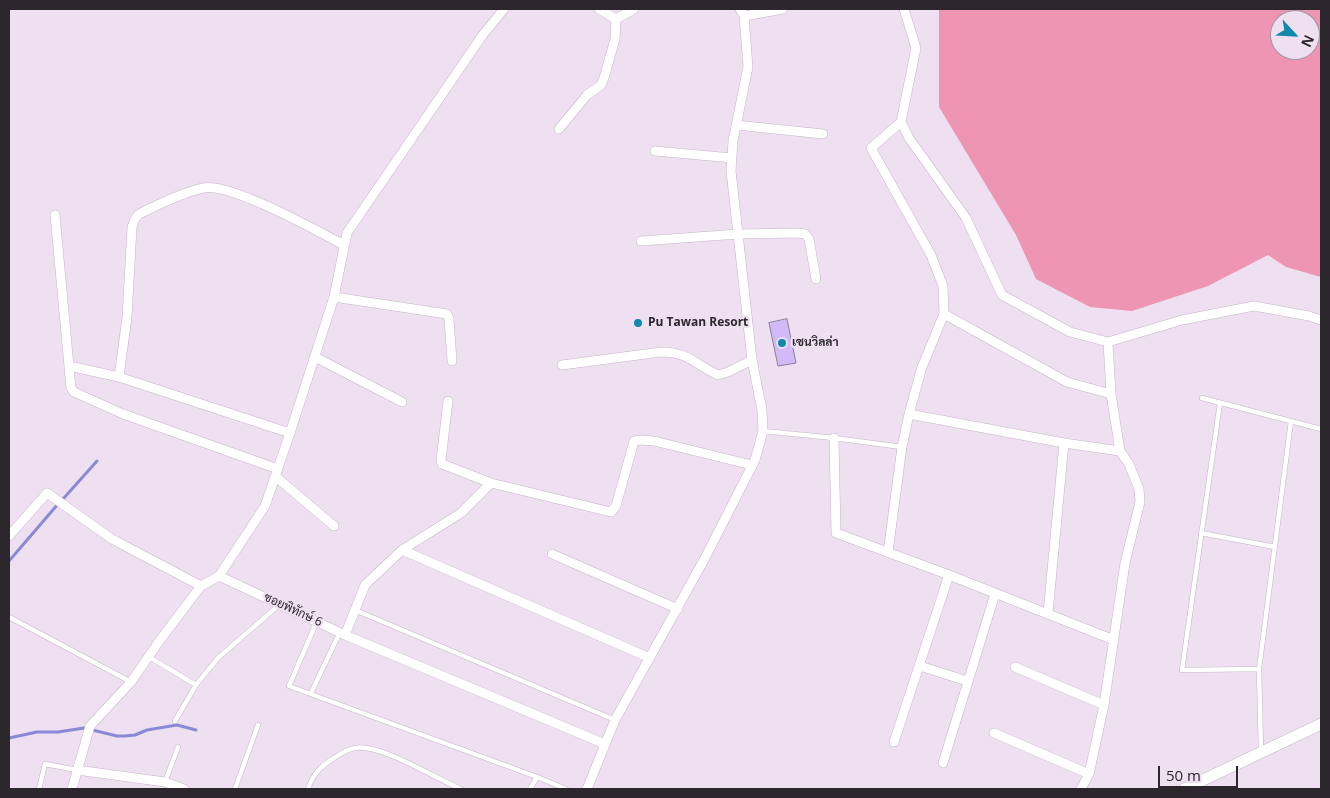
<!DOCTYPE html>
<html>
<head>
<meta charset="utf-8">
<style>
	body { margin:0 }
	#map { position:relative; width:1330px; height:798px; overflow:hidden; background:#efe0f1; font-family:"Open Sans",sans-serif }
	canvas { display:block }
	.frame { position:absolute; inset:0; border:10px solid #2c262d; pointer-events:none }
	.north { position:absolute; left:1270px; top:10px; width:50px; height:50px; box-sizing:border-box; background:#efe0f1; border:1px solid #a196a3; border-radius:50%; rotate:115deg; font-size:14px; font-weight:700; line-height:20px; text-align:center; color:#2c262d }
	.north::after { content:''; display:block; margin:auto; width:18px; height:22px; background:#1188ac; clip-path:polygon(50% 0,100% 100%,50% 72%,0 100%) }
	.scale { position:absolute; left:1158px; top:766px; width:80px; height:22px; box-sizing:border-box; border:2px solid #2c262d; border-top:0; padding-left:6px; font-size:15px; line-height:18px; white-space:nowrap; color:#2c262d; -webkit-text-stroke:4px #efe0f1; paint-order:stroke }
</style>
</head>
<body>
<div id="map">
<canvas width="1330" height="798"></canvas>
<div class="frame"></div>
<div class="north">N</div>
<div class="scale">50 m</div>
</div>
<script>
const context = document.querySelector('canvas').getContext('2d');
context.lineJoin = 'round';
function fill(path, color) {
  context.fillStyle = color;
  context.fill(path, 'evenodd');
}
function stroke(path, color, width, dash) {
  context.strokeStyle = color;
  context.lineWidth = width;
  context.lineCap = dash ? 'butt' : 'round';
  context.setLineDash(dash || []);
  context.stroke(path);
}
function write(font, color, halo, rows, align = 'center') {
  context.font = font + ' "Open Sans",Sarabun,sans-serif';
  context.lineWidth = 4.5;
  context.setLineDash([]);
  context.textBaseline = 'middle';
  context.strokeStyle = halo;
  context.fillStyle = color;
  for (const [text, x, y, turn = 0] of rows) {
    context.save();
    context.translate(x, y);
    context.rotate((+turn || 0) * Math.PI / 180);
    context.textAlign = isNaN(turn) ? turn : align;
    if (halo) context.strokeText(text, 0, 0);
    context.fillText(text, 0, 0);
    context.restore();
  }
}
fill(new Path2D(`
	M 939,9 L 1321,9 L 1321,277 L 1286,267 L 1268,255 L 1208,286 L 1132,311 L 1090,307 L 1036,279 L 1016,235 L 939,107 ZM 1280,20 L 1310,20 L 1310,50 L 1280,50 Z`), '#ed95b2');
stroke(new Path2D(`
	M 63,499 L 97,461
	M 9,561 L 58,504
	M 9,738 L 37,732 L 58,732 L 84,728 L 117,736 L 125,736 L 135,735 L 147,730 L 177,725 L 196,730`), '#898ad5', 3);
const building = new Path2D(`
	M 787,319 L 796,363 L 778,366 L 769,323 Z`);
fill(building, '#d2baf8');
stroke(building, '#868092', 1);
const lane = new Path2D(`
	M 1202,398 L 1321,429
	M 1220,403 L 1182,670 L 1259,669
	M 763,431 L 834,438 L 902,447
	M 1201,533 L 1275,547
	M 355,610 L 615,720
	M 9,617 L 131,682
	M 317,621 L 289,686 L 537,777 L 566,789
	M 149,657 L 196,685 L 218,658 L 279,605
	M 311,693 L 340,632
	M 175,721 L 196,685
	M 1261,750 L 1259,669 L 1291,421
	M 165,782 L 178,747
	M 39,789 L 45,764 L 77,770
	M 235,789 L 258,725
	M 308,789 C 313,774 321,766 334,758 C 340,754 348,749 355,748 C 380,743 436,779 461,789
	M 530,789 L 537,777`);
const street = new Path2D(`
	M 599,9 L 616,19 L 634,9
	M 904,9 L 916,48 L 901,122 L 909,138 L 966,218 L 1002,295 L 1070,332 L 1108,342 L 1182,320 L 1254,306 L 1309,316 L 1321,320
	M 744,16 L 783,9
	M 736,125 L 823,134
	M 559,129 L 587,95 L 601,85 L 604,78 L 615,39 L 616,19
	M 655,151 L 732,158
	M 55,215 L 71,388 L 74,392 L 123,414 L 278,469
	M 641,241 L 738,234 L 798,233 L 805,234 L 809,239 L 816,279
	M 334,297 L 447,314 L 449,319 L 452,361
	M 944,314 L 1067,382 L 1111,394
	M 315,357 L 402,402
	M 562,365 L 661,352 C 689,352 694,364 718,375 L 728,372 L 752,360
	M 69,366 L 119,377 L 290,433
	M 119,377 L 127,317 L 132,227 L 135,219 L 139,214 C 155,206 185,192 203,188 C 230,182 317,231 344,245
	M 448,401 L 441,460 L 442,464 L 491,483
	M 909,414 L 1064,443 L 1120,451
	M 834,438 L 836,533 L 949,575 L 1114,640
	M 275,476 L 334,526
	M 9,536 L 47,493 L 112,539 L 201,586 L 219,576 L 345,635 L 605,744
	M 402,550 L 650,658
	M 888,552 L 902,447 L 909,414 L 922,367 L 944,314 L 943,286 L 931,255 L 871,148 L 901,122
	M 552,554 L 678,609
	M 219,576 L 265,506 L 290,433 L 334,297 L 347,233 L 482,36 L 504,9
	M 1048,613 L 1064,443
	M 345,635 L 365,585 L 402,550 L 461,513 L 491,483 L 611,512 L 616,506 L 634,441 L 640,440 L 654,441 L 752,465
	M 920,666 L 967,681
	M 1015,667 L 1104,705
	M 994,733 L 1089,774
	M 894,742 L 949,575
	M 943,763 L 995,594
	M 77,770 L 165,782 L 184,789
	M 72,789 L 90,726 L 131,682 L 160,640 L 201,586
	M 587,789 L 615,720 L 705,558 L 755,460 L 763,431 L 762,410 L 752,360 L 731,171 L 733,141 L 748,67 L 744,16 L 740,9
	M 1081,789 L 1089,774 L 1104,705 L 1125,563 L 1140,502 L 1139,489 L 1129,464 L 1120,451 L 1111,394 L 1108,342`);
const secondary = new Path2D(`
	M 1184,789 L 1321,724`);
stroke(lane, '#c3b5c6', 5.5);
stroke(street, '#c3b5c6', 10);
stroke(secondary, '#c3b5c6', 12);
stroke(lane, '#fff', 4.5);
stroke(street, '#fff', 9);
stroke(secondary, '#fff', 11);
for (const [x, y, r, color] of [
	[638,323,5,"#1188ac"],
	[782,343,5,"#1188ac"]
]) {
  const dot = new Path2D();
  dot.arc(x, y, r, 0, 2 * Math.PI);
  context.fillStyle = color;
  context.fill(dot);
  stroke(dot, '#efe0f1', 2);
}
write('bold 12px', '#2c262d', '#efe0f1', [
	["Pu Tawan Resort",648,323],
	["เซนวิลล่า",792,343]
], 'left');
write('12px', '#2c262d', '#efe0f1', [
	["ซอยพิทักษ์ 6",293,610,25]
]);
</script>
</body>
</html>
